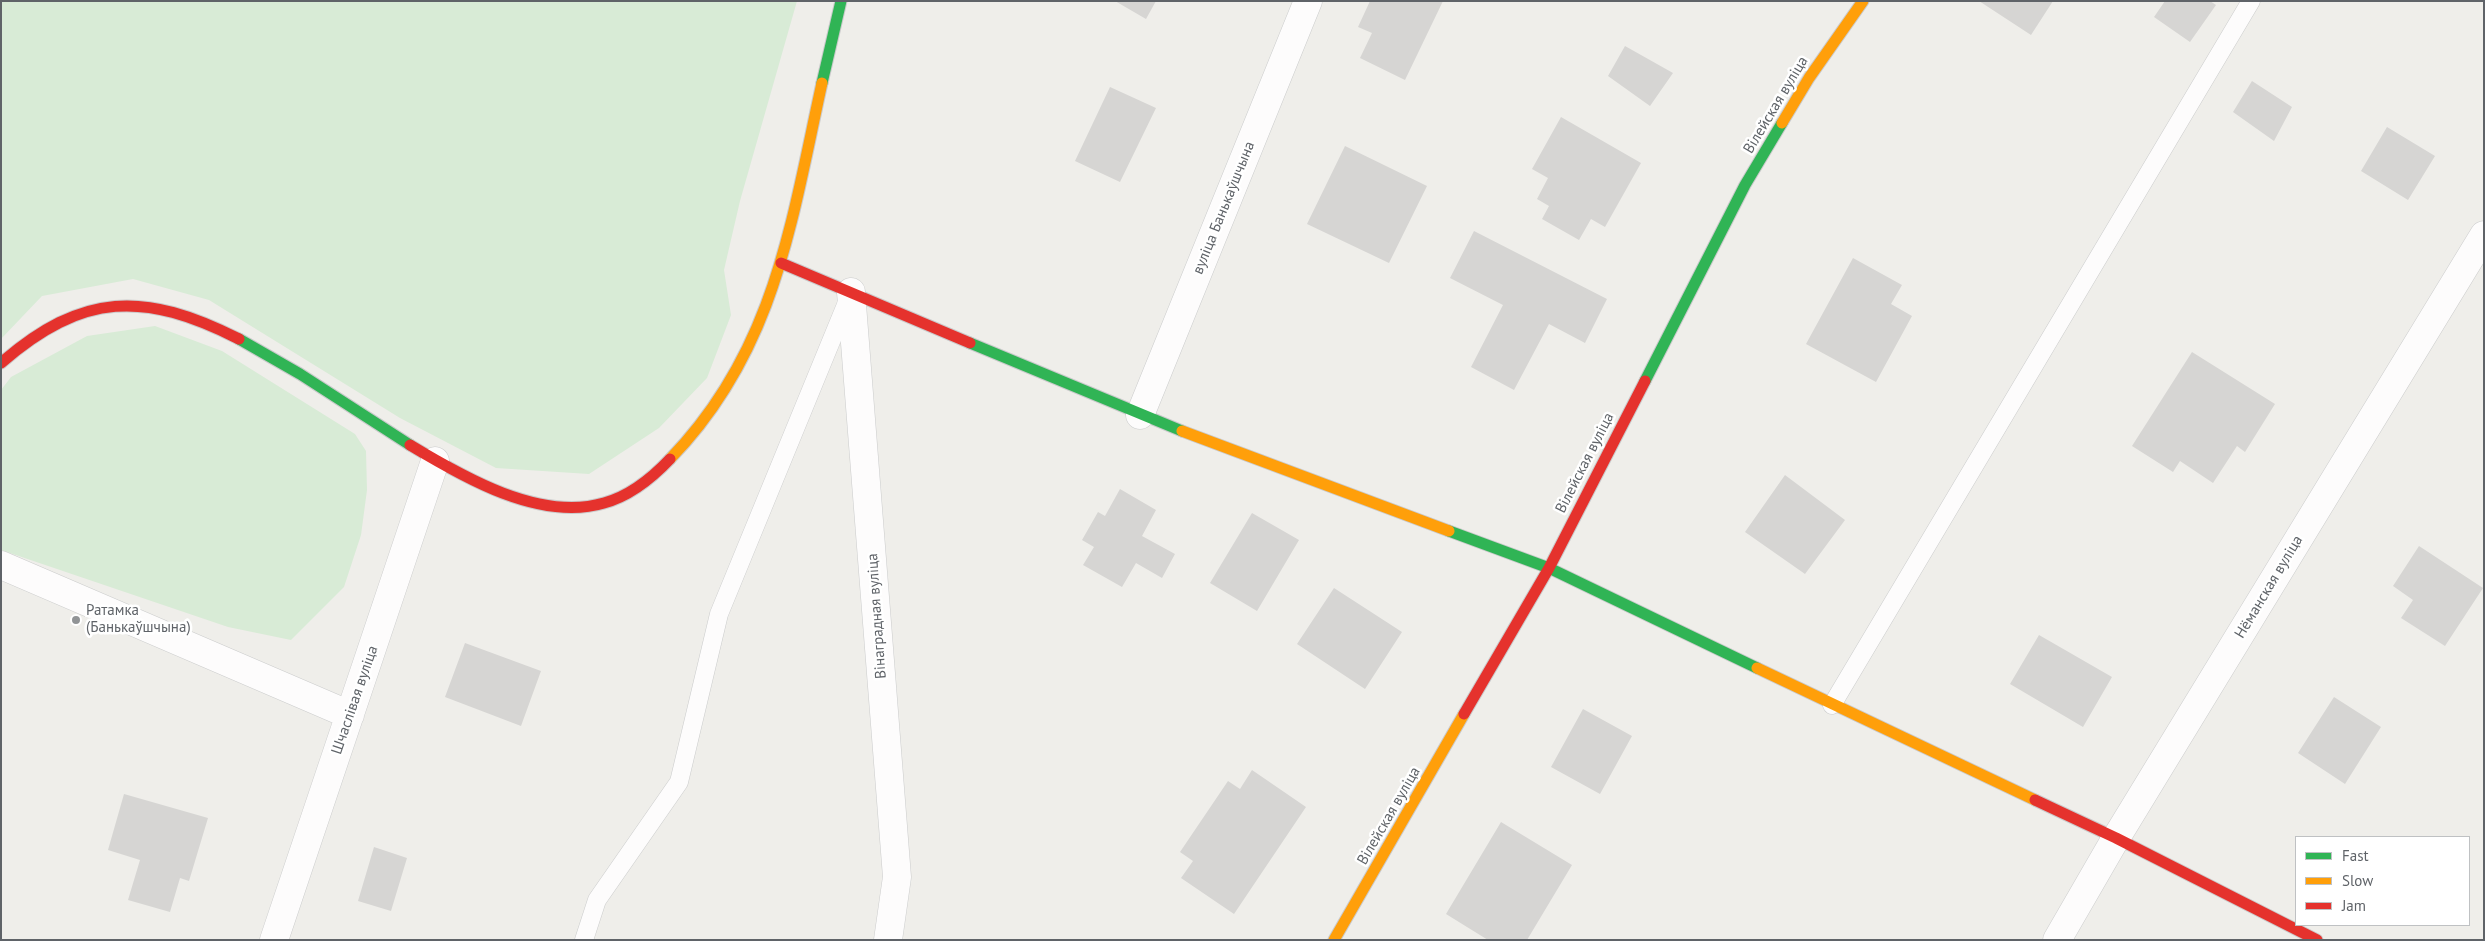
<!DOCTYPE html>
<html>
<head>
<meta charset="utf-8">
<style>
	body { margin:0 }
	#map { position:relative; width:2485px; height:941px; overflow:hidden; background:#efeeea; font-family:"PT Sans",sans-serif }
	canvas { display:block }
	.frame { position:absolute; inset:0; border:2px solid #5f6368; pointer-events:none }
	.legend { position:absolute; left:2295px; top:836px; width:175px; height:90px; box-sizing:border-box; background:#fff; border:1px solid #bfc1c3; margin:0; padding:6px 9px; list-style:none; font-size:15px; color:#5f6368 }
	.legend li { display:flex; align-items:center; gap:10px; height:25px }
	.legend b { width:25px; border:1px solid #bfc1c3 }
</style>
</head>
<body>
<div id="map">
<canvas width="2485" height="941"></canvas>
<div class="frame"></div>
<ul class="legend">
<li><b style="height:6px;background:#30b455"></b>Fast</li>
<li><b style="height:6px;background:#ff9f0a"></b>Slow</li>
<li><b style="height:6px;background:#e5322d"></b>Jam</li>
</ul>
</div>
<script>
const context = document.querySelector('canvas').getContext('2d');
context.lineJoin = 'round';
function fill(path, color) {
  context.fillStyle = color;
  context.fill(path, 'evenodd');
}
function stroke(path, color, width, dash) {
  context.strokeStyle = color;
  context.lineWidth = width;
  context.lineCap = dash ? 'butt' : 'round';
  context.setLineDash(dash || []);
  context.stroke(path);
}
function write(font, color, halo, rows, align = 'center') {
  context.font = font + ' "PT Sans",sans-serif';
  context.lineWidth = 5;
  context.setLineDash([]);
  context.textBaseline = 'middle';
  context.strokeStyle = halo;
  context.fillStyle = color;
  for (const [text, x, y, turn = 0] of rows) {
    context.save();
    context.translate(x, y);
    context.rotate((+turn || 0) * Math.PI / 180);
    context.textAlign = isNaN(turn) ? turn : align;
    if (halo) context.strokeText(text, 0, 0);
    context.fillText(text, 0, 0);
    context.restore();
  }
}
fill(new Path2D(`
	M 1,1 L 797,1 L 740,201 L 724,270 L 731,315 L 707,378 L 659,428 L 589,474 L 496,468 L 400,418 L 209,300 L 133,279 L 42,296 L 1,339 Z
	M 155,326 L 222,351 L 355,434 L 366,451 L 367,490 L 361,535 L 344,587 L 291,640 L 228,627 L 1,550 L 1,390 L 11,377 L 87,336 Z`), '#d8ebd6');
fill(new Path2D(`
	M 1115,1 L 1156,1 L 1146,19 Z
	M 1370,1 L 1443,1 L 1405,80 L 1360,58 L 1372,33 L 1358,27 Z
	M 1979,1 L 2053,1 L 2031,35 Z
	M 2165,1 L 2210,1 L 2216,5 L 2190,42 L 2154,17 Z
	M 1625,46 L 1673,73 L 1650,106 L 1608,76 Z
	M 2252,81 L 2292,107 L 2274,141 L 2233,112 Z
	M 1110,87 L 1156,108 L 1120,182 L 1075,161 Z
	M 1561,117 L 1641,163 L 1605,227 L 1591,219 L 1579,240 L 1542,219 L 1549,206 L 1537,199 L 1548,178 L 1532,169 Z
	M 2387,127 L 2435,156 L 2408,200 L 2361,171 Z
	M 1345,146 L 1427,186 L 1389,263 L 1307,224 Z
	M 1474,231 L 1607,299 L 1585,343 L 1549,324 L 1514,390 L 1471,367 L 1503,305 L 1450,278 Z
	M 1853,258 L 1902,285 L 1891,304 L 1912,316 L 1876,382 L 1806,344 Z
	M 2192,352 L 2275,404 L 2245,452 L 2237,446 L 2213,483 L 2180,461 L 2173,472 L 2132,446 Z
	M 1785,475 L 1845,520 L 1805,574 L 1745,532 Z
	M 1120,489 L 1156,510 L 1142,536 L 1175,554 L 1162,578 L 1136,563 L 1122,587 L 1083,565 L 1094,547 L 1082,540 L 1098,512 L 1105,516 Z
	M 1252,513 L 1299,540 L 1257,611 L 1210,583 Z
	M 2419,546 L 2483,588 L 2445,646 L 2401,618 L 2413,600 L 2393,586 Z
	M 1334,588 L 1402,632 L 1365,689 L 1297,644 Z
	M 2039,635 L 2112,677 L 2083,727 L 2010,684 Z
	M 465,643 L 541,671 L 521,726 L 445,697 Z
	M 2334,697 L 2381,727 L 2345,784 L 2298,753 Z
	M 1583,709 L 1632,736 L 1600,794 L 1551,767 Z
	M 1252,770 L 1306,807 L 1234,914 L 1181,878 L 1193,861 L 1180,852 L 1228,781 L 1240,789 Z
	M 124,794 L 208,818 L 189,881 L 180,878 L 170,912 L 128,900 L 140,860 L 108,850 Z
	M 1501,822 L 1572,865 L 1527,940 L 1488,940 L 1446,914 Z
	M 374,847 L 407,858 L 391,911 L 358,901 Z`), '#d6d5d3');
const lane = new Path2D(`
	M 1832,705 L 2251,1
	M 584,940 L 597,900 L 679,782 L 719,614 L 848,300`);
const street = new Path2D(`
	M 851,292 L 897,877 L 888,940
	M 1140,415 L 1308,1
	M 1,565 L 350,715
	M 274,940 L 435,461
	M 2057,940 L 2116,838 L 2484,235`);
const fast = new Path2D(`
	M 822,83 L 841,1
	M 239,339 L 300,374 L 410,445
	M 970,343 L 1182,431
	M 1645,381 L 1745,185 L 1782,123
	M 1449,531 L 1549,568 L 1757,668`);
const slow = new Path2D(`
	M 1782,123 L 1809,78 L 1863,1
	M 1182,431 L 1449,531
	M 670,459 C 775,351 791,223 822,83
	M 1757,668 L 2035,800
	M 1334,940 L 1464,714`);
const jam = new Path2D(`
	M 781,263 L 970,343
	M 1,363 C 83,292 144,291 239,339
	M 410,445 C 463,477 540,522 604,503 C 630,496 652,478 670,459
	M 1464,714 L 1549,568 L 1645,381
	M 2035,800 L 2116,838 L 2317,940`);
stroke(lane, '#cbcccc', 19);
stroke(street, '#cbcccc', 29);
stroke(fast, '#cacacb', 13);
stroke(slow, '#cacacb', 13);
stroke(jam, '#cacacb', 13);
stroke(lane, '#fdfcfc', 18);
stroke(street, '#fdfcfc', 28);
stroke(fast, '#30b455', 11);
stroke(slow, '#ff9f0a', 11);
stroke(jam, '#e5322d', 11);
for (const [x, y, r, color] of [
	[76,620,5,"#919496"]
]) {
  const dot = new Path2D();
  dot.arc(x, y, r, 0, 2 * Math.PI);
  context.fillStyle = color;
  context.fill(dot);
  stroke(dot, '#fff', 2);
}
write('15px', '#5f6368', '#fff', [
	["Вілейская вуліца",1776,105,-59],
	["вуліца Банькаўшчына",1224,208,-68],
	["Вілейская вуліца",1585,463,-63],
	["Нёманская вуліца",2269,587,-59],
	["Вінаградная вуліца",877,616,-94],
	["Шчаслівая вуліца",355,700,-71],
	["Вілейская вуліца",1389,816,-60]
]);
write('15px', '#5f6368', '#fff', [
	["Ратамка",86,611],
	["(Банькаўшчына)",86,628]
], 'left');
</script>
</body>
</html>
